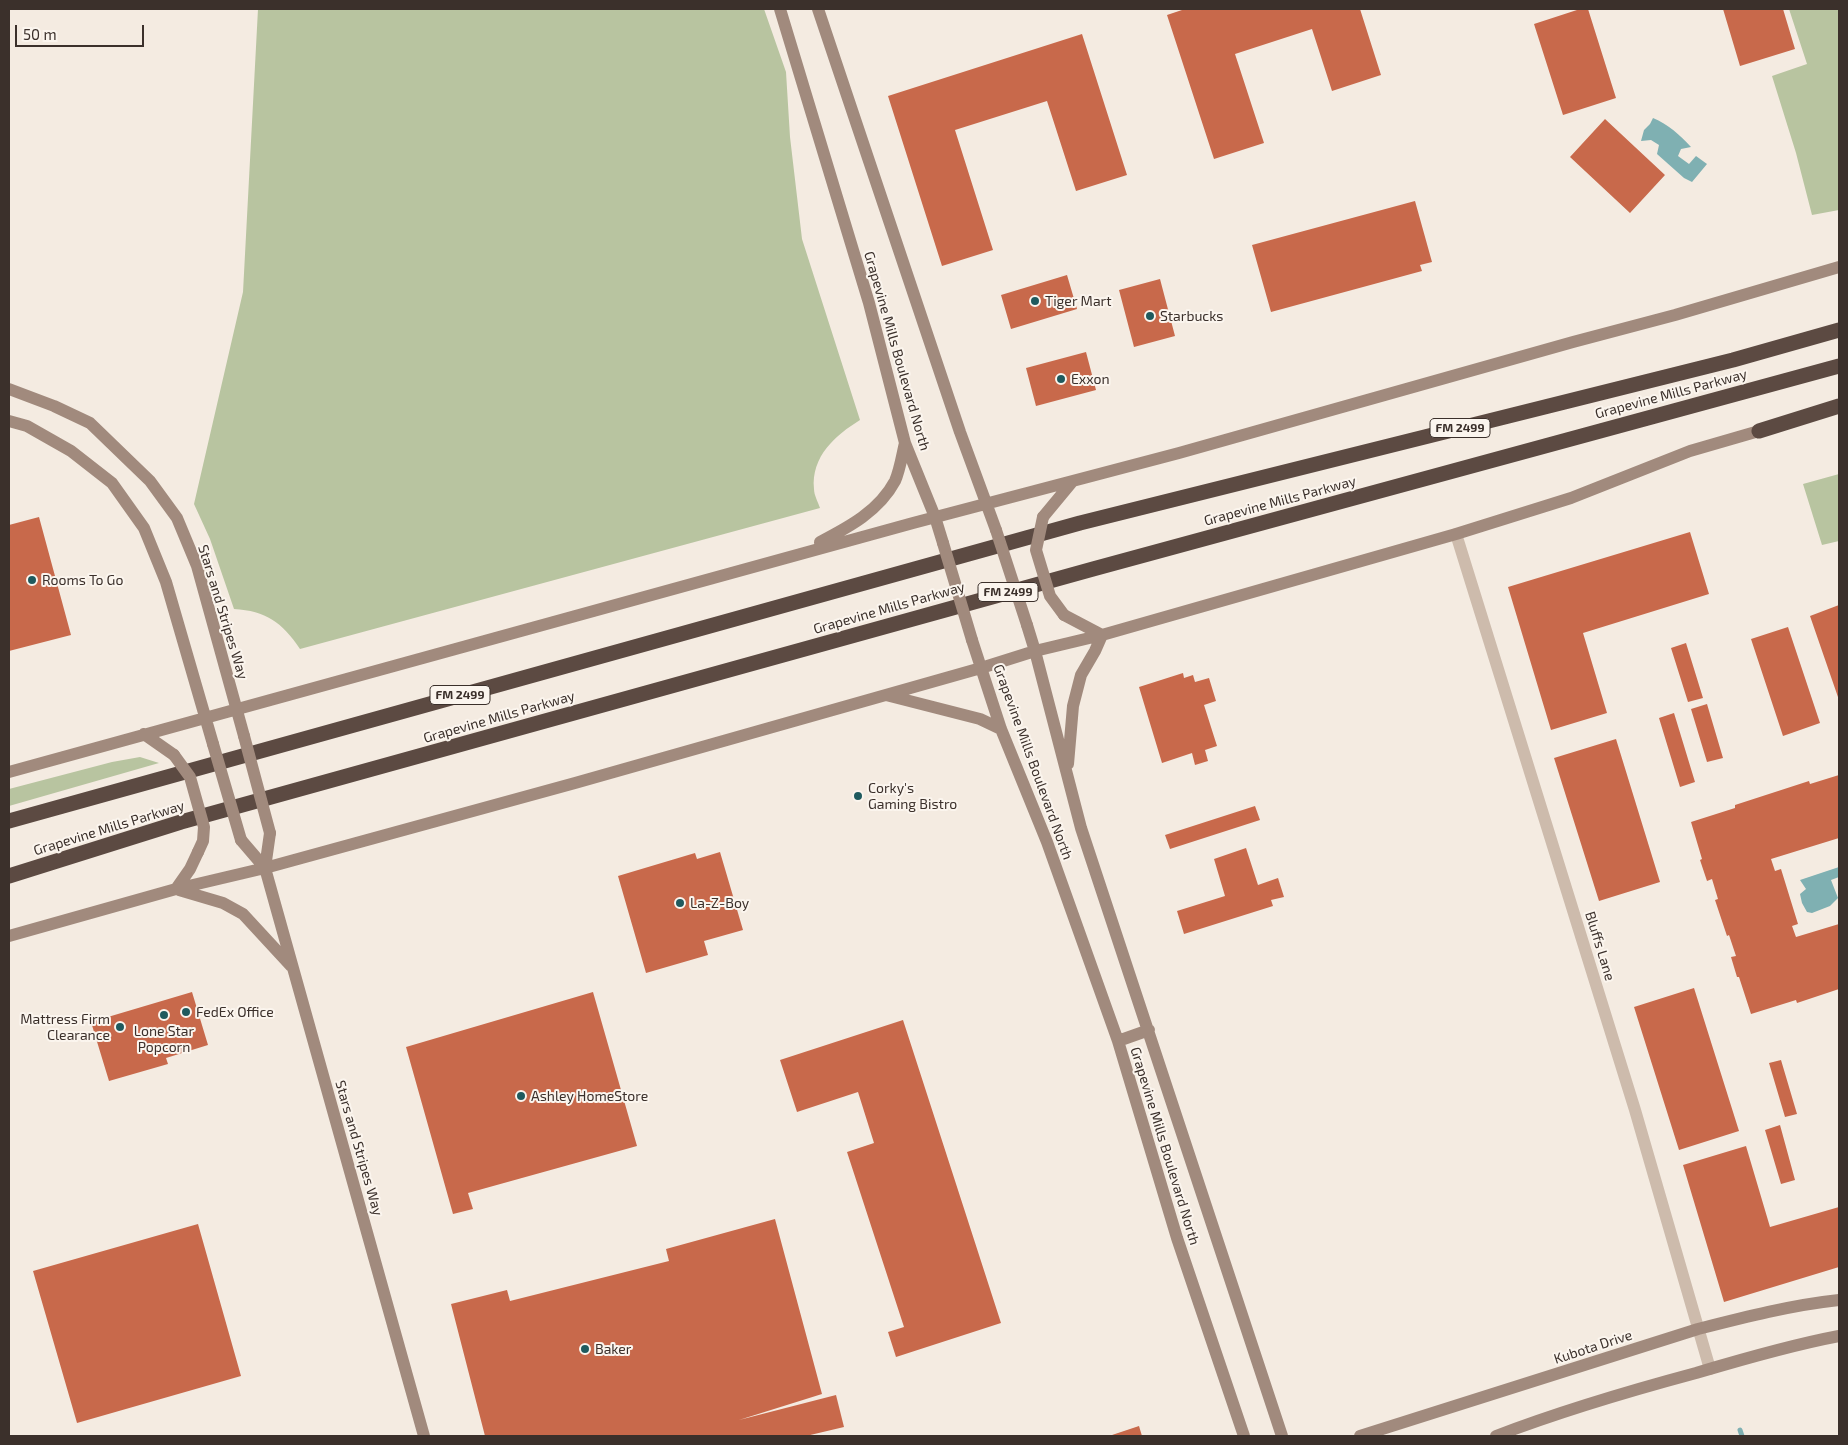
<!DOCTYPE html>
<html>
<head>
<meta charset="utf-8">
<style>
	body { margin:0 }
	#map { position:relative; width:1848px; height:1445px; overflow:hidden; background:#f4ebe1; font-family:"Exo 2",sans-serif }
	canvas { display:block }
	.frame { position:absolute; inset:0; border:10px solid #3b302b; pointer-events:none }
	.scale { position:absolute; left:15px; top:25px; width:129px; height:22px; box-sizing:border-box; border:2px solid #3b302b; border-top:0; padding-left:6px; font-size:15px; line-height:18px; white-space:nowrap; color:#3b302b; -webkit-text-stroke:4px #fbf5ee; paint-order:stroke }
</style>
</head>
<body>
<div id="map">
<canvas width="1848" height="1445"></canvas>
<div class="frame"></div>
<div class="scale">50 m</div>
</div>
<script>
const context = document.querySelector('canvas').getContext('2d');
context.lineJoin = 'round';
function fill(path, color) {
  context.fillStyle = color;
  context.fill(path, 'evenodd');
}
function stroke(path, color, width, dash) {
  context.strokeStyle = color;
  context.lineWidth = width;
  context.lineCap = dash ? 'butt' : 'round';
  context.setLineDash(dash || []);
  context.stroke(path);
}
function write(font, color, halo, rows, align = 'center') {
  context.font = font + ' "Exo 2",sans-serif';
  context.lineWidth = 4;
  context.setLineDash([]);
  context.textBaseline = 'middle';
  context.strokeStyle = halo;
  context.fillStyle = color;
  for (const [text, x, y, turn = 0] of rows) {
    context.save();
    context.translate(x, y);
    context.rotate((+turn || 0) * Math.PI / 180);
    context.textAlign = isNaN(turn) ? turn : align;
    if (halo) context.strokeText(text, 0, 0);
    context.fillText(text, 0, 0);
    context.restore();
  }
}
fill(new Path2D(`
	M 258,9 L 764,9 L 786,72 L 790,137 L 802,239 L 860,420 C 836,435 811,456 814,489 C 814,495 818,502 820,508 L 300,649 C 282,622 266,611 234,609 L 210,539 L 194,504 L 243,292 Z
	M 1789,9 L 1839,9 L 1839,210 L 1812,215 L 1796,153 L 1772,76 L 1807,64 Z
	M 1839,474 L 1839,541 L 1822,545 L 1803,484 Z
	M 140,757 L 159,763 L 9,806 L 9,789 L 112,762 Z`), '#b8c4a0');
fill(new Path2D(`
	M 1653,118 C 1668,124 1680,135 1691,147 L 1681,149 L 1678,156 L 1689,164 L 1696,156 L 1707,164 L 1692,182 L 1684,178 L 1657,154 L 1659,145 L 1651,140 L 1641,141 L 1644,130 L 1650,124 Z
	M 1839,867 L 1839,877 L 1831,880 L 1838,898 L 1830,906 L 1812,913 L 1807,912 L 1802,903 L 1800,894 L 1806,889 L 1800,880 Z`), '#7fb0b2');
stroke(new Path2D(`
	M 1740,1430 L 1742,1436`), '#7fb0b2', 5);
fill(new Path2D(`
	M 1185,9 L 1360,9 L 1381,75 L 1332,91 L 1312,29 L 1235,54 L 1264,143 L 1214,159 L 1167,15 Z
	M 1580,9 L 1588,9 L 1616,98 L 1563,115 L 1534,24 Z
	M 1723,9 L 1783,9 L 1795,49 L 1740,66 Z
	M 1082,34 L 1127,175 L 1076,191 L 1047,101 L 955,130 L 993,250 L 942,266 L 888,96 Z
	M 1605,119 L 1665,175 L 1630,213 L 1570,157 Z
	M 1415,201 L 1432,262 L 1420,265 L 1422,271 L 1271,312 L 1252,245 Z
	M 1067,275 L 1077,309 L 1011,329 L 1001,295 Z
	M 1160,279 L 1175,336 L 1134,347 L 1119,290 Z
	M 1086,352 L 1096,390 L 1036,406 L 1026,368 Z
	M 39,517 L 71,635 L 9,651 L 9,525 Z
	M 1690,532 L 1709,594 L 1583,633 L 1607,713 L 1551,730 L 1508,587 Z
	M 1839,605 L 1839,700 L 1810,616 Z
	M 1788,627 L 1820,723 L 1783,736 L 1751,639 Z
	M 1686,643 L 1703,698 L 1688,702 L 1671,648 Z
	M 1183,673 L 1184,678 L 1193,675 L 1195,682 L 1209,678 L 1216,701 L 1204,705 L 1217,746 L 1205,750 L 1208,761 L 1195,765 L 1192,753 L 1162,763 L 1139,687 Z
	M 1707,704 L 1723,758 L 1707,762 L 1691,709 Z
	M 1674,713 L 1695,782 L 1680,787 L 1659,718 Z
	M 1616,739 L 1660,882 L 1599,901 L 1554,758 Z
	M 1839,775 L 1839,838 L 1771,859 L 1775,871 L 1781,869 L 1798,924 L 1792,926 L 1796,937 L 1839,924 L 1839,989 L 1797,1003 L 1796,1000 L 1751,1014 L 1739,977 L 1737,977 L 1731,957 L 1736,956 L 1729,935 L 1727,936 L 1715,900 L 1718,899 L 1712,879 L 1707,881 L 1700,860 L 1702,859 L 1691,822 L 1735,808 L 1735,805 L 1809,781 L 1810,784 Z
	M 1255,806 L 1260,820 L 1170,849 L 1165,835 Z
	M 1246,848 L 1258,885 L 1278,878 L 1284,897 L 1271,900 L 1273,906 L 1184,934 L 1177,911 L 1225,896 L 1214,859 Z
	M 720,852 L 743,930 L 704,941 L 708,955 L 646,973 L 618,876 L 695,853 L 697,859 Z
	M 1694,988 L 1739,1131 L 1679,1150 L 1634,1007 Z
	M 192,992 L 208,1045 L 166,1058 L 168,1064 L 109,1081 L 91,1022 Z
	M 593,992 L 637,1146 L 468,1193 L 473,1209 L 453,1214 L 406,1047 Z
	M 903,1020 L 1001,1323 L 896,1357 L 888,1332 L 904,1327 L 847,1152 L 874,1143 L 858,1092 L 797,1112 L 780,1060 Z
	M 1781,1060 L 1797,1114 L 1785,1117 L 1769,1063 Z
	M 1780,1125 L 1795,1180 L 1781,1184 L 1765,1130 Z
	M 1746,1146 L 1770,1227 L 1839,1207 L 1839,1267 L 1724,1302 L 1683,1165 Z
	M 775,1219 L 822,1394 L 739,1420 L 836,1395 L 844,1427 L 806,1436 L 485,1436 L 451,1304 L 507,1290 L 510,1301 L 669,1261 L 666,1249 Z
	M 198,1224 L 241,1376 L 77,1423 L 33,1271 Z
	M 1139,1426 L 1142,1436 L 1109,1436 Z`), '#c8694b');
stroke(new Path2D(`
	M 1456,534 L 1635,1110 L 1710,1369`), '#cdbbac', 12);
stroke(new Path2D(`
	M 780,9 L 869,303 L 905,443 L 935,517 L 943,543
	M 818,9 L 960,432 L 996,530
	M 9,389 L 54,406 L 90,423 L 150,481 L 177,518 L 197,566 L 244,736
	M 9,421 L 27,426 L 71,451 L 112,483 L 144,528 L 166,582 L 213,744
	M 1043,517 L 1072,482
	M 820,542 C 849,527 879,511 895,481 C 900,470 902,455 905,443
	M 1064,615 L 1102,635 L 1095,651 L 1081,675 L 1073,706 L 1068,764
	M 1027,625 L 1035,651 L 1081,828 L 1282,1436
	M 972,640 L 1001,729 L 1047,842 L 1118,1041 L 1177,1238 L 1244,1436
	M 886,695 L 980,719 L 1001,729
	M 144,734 L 174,755
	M 9,772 L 913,523 L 1179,453 L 1573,342 L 1675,315 L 1839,267
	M 270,833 L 265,868 L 424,1436
	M 241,840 L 265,868
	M 176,889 L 190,869 L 198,852
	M 179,890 L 223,903 L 243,914 L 291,966
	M 9,936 L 176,889 L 265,868 L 575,783 L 981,668 L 1035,651 L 1102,635 L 1456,534 L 1571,498 L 1690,451 L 1759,431
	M 1118,1041 L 1149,1030
	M 1360,1436 L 1698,1329 C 1745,1317 1792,1305 1839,1300
	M 1496,1436 C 1561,1411 1629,1391 1696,1373 C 1743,1359 1791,1345 1839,1336`), '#a18a7d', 12);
stroke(new Path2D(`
	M 1759,431 L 1839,406
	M 9,821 L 1080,523 L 1733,360 L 1839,330
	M 9,876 L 181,822 L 1093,569 L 1839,366`), '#5c4a42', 15);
stroke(new Path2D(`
	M 1043,517 L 1036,550 L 1050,596 L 1064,615
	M 996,530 L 1027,625
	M 943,543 L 972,640
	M 244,736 L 270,833
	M 213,744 L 241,840
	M 174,755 L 190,777 L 204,827 L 203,841 L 198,852`), '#a18a7d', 12);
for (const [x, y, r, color] of [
	[1035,301,5,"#1f5a5e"],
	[1150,316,5,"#1f5a5e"],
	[1061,379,5,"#1f5a5e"],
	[32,580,5,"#1f5a5e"],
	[858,796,5,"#1f5a5e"],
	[680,903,5,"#1f5a5e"],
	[186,1012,5,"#1f5a5e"],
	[164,1015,5,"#1f5a5e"],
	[120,1027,5,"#1f5a5e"],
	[521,1096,5,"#1f5a5e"],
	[585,1349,5,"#1f5a5e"]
]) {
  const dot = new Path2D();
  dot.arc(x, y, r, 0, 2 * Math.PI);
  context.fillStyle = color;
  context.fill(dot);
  stroke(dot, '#fbf5ee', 2);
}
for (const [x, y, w] of [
	[1460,428,60],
	[1008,592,60],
	[460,695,60]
]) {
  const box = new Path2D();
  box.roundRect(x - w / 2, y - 9.5, w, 19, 4);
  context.fillStyle = '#fbf5ee';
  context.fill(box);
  stroke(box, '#3b302b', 1);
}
write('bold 12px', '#3b302b', null, [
	["FM 2499",1460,428],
	["FM 2499",1008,592],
	["FM 2499",460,695]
]);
write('14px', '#3b302b', '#fbf5ee', [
	["Tiger Mart",1045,301],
	["Starbucks",1160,316],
	["Exxon",1071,379],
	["Rooms To Go",42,580],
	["Corky's",868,788],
	["Gaming Bistro",868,804],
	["La-Z-Boy",690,903],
	["FedEx Office",196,1012],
	["Mattress Firm",110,1019,"right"],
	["Clearance",110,1035,"right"],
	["Lone Star",164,1031,"center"],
	["Popcorn",164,1047,"center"],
	["Ashley HomeStore",531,1096],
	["Baker",595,1349]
], 'left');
write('14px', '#3b302b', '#fbf5ee', [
	["Grapevine Mills Boulevard North",897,351,74],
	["Grapevine Mills Parkway",1671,394,-15],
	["Grapevine Mills Parkway",1280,501,-15],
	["Grapevine Mills Parkway",889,608,-16],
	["Stars and Stripes Way",223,612,73],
	["Grapevine Mills Parkway",499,717,-16],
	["Grapevine Mills Boulevard North",1033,762,70],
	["Grapevine Mills Parkway",109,828,-17],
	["Bluffs Lane",1600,946,73],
	["Grapevine Mills Boulevard North",1165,1146,73],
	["Stars and Stripes Way",359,1148,74],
	["Kubota Drive",1593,1347,-18]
]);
</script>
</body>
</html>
